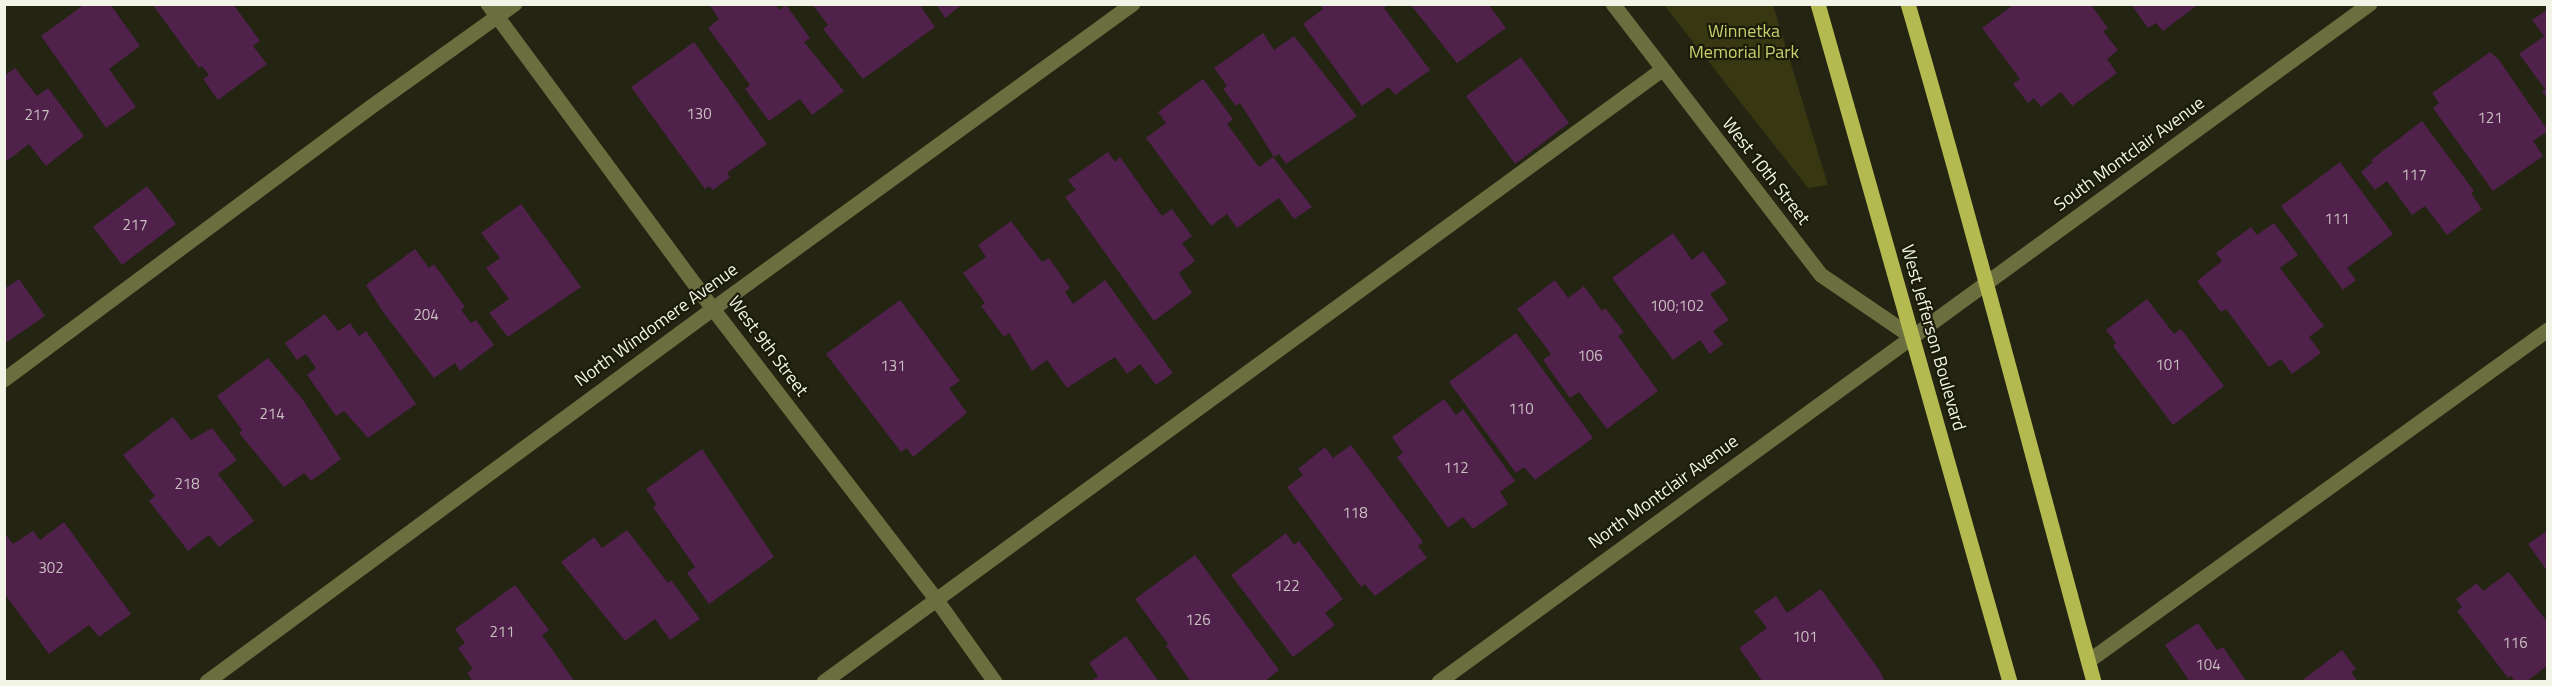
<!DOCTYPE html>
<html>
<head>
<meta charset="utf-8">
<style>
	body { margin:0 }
	#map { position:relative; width:2552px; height:686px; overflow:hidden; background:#232412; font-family:"Titillium Web",sans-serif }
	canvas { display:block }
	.frame { position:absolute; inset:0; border:6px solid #f2f4e7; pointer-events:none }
</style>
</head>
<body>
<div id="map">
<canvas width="2552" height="686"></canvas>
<div class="frame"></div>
</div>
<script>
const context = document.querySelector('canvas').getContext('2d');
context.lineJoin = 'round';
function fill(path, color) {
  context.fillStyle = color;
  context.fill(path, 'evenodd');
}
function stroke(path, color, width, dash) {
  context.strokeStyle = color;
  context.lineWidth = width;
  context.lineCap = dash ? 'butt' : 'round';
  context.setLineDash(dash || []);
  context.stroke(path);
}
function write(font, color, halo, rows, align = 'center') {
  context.font = font + ' "Titillium Web",sans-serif';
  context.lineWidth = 4.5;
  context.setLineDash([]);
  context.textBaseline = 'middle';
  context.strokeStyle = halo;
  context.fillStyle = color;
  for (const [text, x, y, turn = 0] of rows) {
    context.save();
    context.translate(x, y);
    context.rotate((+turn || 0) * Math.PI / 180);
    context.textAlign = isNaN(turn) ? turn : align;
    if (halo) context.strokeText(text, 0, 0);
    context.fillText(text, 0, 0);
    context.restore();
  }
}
fill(new Path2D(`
	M 1664,5 L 1773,5 L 1828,185 L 1808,188 Z`), '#373812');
fill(new Path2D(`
	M 85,4 L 110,4 L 140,46 L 109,69 L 136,107 L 106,128 L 41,36 Z
	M 152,4 L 233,4 L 260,41 L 253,46 L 267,64 L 218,100 L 203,79 L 209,75 L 202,66 L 199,68 Z
	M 709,4 L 775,4 L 779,10 L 786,5 L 810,38 L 804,42 L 844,91 L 812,115 L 800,99 L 769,121 L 745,89 L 750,85 L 708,28 L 719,19 Z
	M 812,4 L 919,4 L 935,27 L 863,79 L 823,29 L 828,25 Z
	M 936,4 L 963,4 L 945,18 Z
	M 1319,4 L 1388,4 L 1384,8 L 1430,70 L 1395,95 L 1389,87 L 1362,106 L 1303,24 L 1323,9 Z
	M 1410,4 L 1488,4 L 1506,28 L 1457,63 Z
	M 2131,4 L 2199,4 L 2163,31 L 2156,23 L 2148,28 Z
	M 2013,5 L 2091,5 L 2108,28 L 2103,31 L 2118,50 L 2107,59 L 2117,73 L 2072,106 L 2061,92 L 2041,107 L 2034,98 L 2028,103 L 2013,84 L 2020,79 L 1982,28 Z
	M 2548,9 L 2548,99 L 2542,91 L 2545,89 L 2519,54 L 2544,36 L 2532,20 Z
	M 1263,33 L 1274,50 L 1294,36 L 1357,116 L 1286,164 L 1279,154 L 1274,157 L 1240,103 L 1236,106 L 1223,89 L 1227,86 L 1214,68 Z
	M 694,42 L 767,144 L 727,173 L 730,177 L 713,190 L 709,186 L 705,189 L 631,87 Z
	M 2490,52 L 2499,60 L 2548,131 L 2533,141 L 2543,156 L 2493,191 L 2433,108 L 2439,103 L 2432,93 Z
	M 1521,57 L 1569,123 L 1515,164 L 1466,96 Z
	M 15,68 L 37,96 L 48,88 L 84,136 L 46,166 L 29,144 L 4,163 L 4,76 Z
	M 1203,79 L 1233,119 L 1227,124 L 1259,167 L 1273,157 L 1312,207 L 1294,219 L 1279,198 L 1237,228 L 1227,214 L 1211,226 L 1146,138 L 1166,123 L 1158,112 Z
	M 2422,121 L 2474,191 L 2471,193 L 2482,209 L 2447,235 L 2425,206 L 2412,215 L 2387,181 L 2375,190 L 2361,172 L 2373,162 L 2371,160 Z
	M 1108,152 L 1115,162 L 1120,157 L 1162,216 L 1172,209 L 1192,236 L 1182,243 L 1195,261 L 1179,273 L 1192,293 L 1154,321 L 1065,197 L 1076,190 L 1068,180 Z
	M 2340,162 L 2393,234 L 2347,268 L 2356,280 L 2343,290 L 2281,206 Z
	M 147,186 L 176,224 L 122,265 L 93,227 Z
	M 521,204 L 581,287 L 508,337 L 489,313 L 509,299 L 486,268 L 500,258 L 481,233 Z
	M 1011,221 L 1042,262 L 1049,258 L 1070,288 L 1065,292 L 1073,304 L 1105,280 L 1173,373 L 1156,385 L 1140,364 L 1127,374 L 1115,357 L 1067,388 L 1047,360 L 1032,371 L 1009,333 L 1004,337 L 981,306 L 985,303 L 963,273 L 986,257 L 978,245 Z
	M 2274,223 L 2298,255 L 2280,268 L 2324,326 L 2309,337 L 2321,353 L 2292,374 L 2281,359 L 2269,367 L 2226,309 L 2221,312 L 2197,281 L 2222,261 L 2216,253 L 2251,227 L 2257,235 Z
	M 1673,233 L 1692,260 L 1703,251 L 1727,283 L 1710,294 L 1729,320 L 1713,331 L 1723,344 L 1710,354 L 1700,340 L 1673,360 L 1612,278 Z
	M 415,249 L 429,268 L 434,264 L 465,307 L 461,310 L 471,323 L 476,320 L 494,345 L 460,371 L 455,363 L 434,378 L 383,312 L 366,285 Z
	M 19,279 L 45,316 L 4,344 L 4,289 Z
	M 1555,280 L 1568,298 L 1584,286 L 1602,311 L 1605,308 L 1624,332 L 1618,336 L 1658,391 L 1607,429 L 1579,392 L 1570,398 L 1543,360 L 1551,354 L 1517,309 Z
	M 2147,299 L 2174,334 L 2181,329 L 2224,386 L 2173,425 L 2113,346 L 2116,343 L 2106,330 Z
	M 900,300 L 960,381 L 949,388 L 967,413 L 913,457 L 907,448 L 901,452 L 826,354 Z
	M 325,314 L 338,331 L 350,323 L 359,336 L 366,331 L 416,404 L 368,438 L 344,411 L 336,416 L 307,375 L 316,368 L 306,354 L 297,360 L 285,343 Z
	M 1516,333 L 1593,438 L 1535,480 L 1524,467 L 1516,473 L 1449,382 Z
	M 268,358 L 303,400 L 341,459 L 311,481 L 304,473 L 284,487 L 239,433 L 242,430 L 217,396 Z
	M 1444,399 L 1456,415 L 1463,409 L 1515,481 L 1500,492 L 1508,504 L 1473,529 L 1463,517 L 1448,528 L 1397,457 L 1403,453 L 1392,437 Z
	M 173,417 L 191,440 L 212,428 L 237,460 L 218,474 L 254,521 L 219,547 L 209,535 L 188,551 L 149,501 L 155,496 L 123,455 Z
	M 1351,445 L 1423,542 L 1418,546 L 1427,558 L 1375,596 L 1365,584 L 1361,587 L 1287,487 L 1303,475 L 1298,469 L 1325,447 L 1333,458 Z
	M 702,449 L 774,557 L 709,604 L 687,573 L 695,567 L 653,507 L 657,505 L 646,489 Z
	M 64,522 L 131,614 L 99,637 L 89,625 L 49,654 L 4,593 L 4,538 L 7,536 L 13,544 L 33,531 L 40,540 Z
	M 627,530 L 668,583 L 671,580 L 700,619 L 670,640 L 655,619 L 625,641 L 561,562 L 594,537 L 602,548 Z
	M 2548,530 L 2548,572 L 2528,544 Z
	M 1286,533 L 1294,545 L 1299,541 L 1343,599 L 1325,613 L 1335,625 L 1293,657 L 1231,575 Z
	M 1195,555 L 1279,670 L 1264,682 L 1191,682 L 1166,646 L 1168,644 L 1135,599 Z
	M 2509,572 L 2548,623 L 2548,665 L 2526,682 L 2515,682 L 2511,676 L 2508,678 L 2457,611 L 2462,607 L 2456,599 L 2477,583 L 2483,591 Z
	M 515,585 L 549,630 L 542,635 L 575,682 L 473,682 L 467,673 L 473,669 L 458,648 L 465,643 L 455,629 Z
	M 1821,589 L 1880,671 L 1885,682 L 1763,682 L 1739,648 L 1767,628 L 1754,611 L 1776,596 L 1787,613 Z
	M 2198,623 L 2217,650 L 2223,647 L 2247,682 L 2190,682 L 2165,645 Z
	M 1126,636 L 1159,682 L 1090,682 L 1098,676 L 1089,663 Z
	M 2342,650 L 2356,669 L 2351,672 L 2358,682 L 2300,682 Z`), '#4f214b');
stroke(new Path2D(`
	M 488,4 L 713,309 L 936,599 L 995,682
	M 1613,4 L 1821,275 L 1912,337
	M 4,380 L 371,107 L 515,4
	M 2089,661 L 2548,330
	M 207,682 L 713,309 L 1133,4
	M 824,682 L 1662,70
	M 1439,682 L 2370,4`), '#6b6e3e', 15);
stroke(new Path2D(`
	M 1818,4 L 2010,682
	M 1908,4 C 1974,229 2032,456 2094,682`), '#b4b950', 15);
write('15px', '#c9bfc0', null, [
	["130",699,115],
	["217",37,116],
	["121",2490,119],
	["117",2414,176],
	["111",2337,220],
	["217",135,226],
	["100;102",1677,307],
	["204",426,316],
	["106",1590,357],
	["101",2168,366],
	["131",893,367],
	["110",1521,410],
	["214",272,415],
	["112",1456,469],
	["218",187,485],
	["118",1355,514],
	["302",51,569],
	["122",1287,587],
	["126",1198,621],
	["211",502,633],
	["101",1805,638],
	["116",2515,644],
	["104",2208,666]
]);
write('18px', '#c9cf6d', '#1a1b08', [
	["Winnetka",1744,33],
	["Memorial Park",1744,54]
]);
write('18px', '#f2f4e7', '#1a1b08', [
	["South Montclair Avenue",2130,155,-36],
	["West 10th Street",1765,172,52],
	["North Windomere Avenue",657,326,-36],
	["West Jefferson Boulevard",1932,338,74],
	["West 9th Street",767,347,53],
	["North Montclair Avenue",1664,493,-36]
]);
</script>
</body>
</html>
